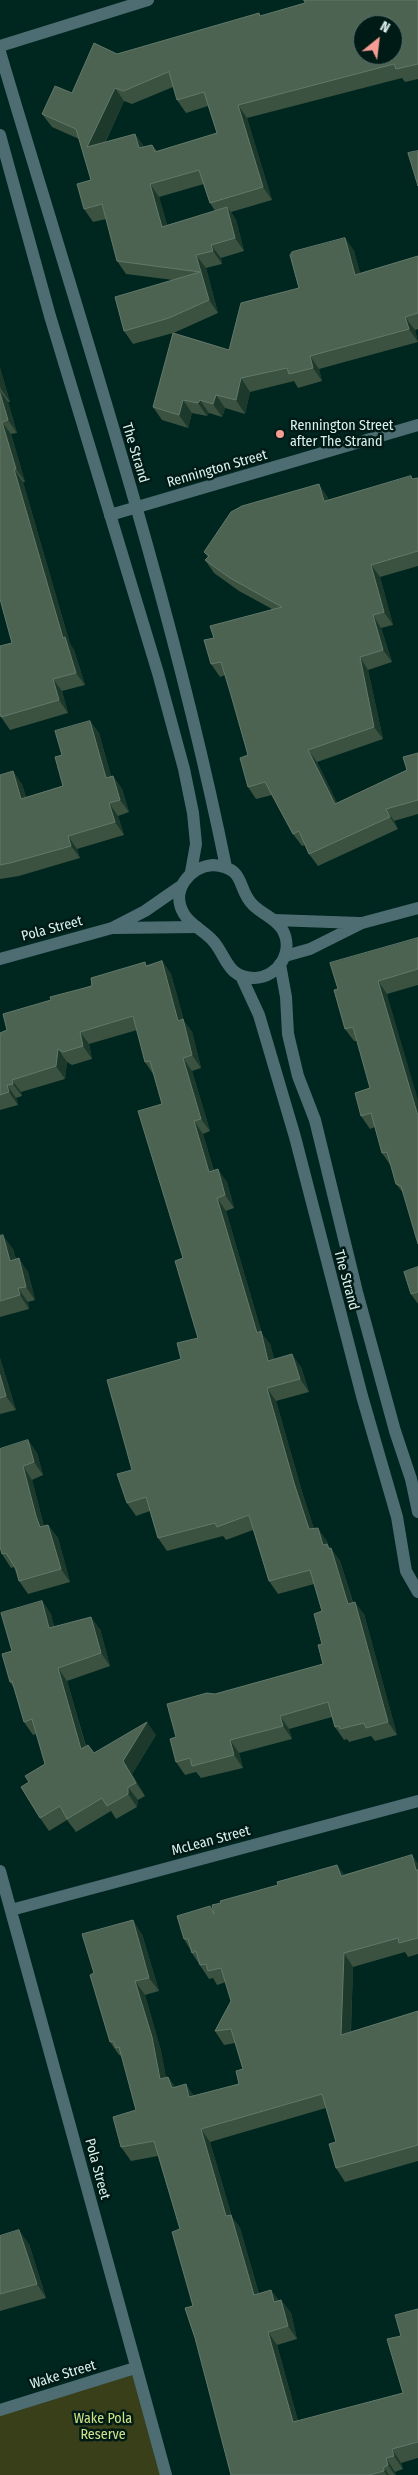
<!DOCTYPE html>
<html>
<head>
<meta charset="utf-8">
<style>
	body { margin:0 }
	#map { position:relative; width:418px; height:2475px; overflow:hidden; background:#002620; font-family:"Fira Sans Condensed",sans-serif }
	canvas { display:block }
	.north { position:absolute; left:353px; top:15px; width:50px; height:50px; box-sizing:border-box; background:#001b16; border:1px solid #58716c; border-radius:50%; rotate:29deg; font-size:14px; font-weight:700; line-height:20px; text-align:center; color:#dcf1ec }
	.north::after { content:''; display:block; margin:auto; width:18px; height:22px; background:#f59c93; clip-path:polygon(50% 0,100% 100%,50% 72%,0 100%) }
</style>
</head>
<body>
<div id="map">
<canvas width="418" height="2475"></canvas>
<div class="north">N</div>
</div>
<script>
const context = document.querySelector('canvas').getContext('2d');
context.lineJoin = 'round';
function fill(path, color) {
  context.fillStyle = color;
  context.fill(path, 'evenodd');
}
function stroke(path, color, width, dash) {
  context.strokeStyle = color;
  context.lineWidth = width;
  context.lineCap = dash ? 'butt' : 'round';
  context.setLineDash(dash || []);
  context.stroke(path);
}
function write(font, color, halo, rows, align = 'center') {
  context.font = font + ' "Fira Sans Condensed",sans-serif';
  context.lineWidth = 5;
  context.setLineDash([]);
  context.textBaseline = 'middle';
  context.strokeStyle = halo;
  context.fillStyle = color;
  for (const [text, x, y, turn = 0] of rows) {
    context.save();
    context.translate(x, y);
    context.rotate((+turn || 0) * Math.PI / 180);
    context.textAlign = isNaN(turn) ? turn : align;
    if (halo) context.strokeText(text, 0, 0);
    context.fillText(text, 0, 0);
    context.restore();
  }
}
fill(new Path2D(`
	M 135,2368 L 166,2475 L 0,2475 L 0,2410 Z`), '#383f19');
stroke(new Path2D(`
	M 0,46 L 148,0
	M 110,515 L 418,425
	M 274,920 L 359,923
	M 114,928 L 197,927
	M 285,956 L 310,949 L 362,923 L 418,908
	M 0,959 L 112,928 L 145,911 L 181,886
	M 0,1871 L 166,2475
	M 11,1910 L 418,1801
	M 0,2410 L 135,2368`), '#4d6d73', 12);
stroke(new Path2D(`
	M 0,52 C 80,322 170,591 226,867
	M 0,135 L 50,316 L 158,673 L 184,769 L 193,813 L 196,844 L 191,872
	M 213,865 C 247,868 236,888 253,905 C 262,914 275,918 282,929 C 295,951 278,978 254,978 C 228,978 227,958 214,942 C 205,931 191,926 184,914 C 170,891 189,867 213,865 Z
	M 280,964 L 286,997 L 288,1034 L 298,1076 L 315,1120 L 357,1292 L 395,1431 L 411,1479 L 418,1512
	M 241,976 L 259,1015 L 295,1137 L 362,1396 L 397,1517 L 406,1571 L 418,1592`), '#4d6d73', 12);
fill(new Path2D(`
	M 418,0 L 418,79 L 405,82 L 402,78 L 247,118 L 272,200 L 231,212 L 236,220 L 244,251 L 221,258 L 222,264 L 206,268 L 218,313 L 178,331 L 173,333 L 229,350 L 299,288 L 345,238 L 354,251 L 360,273 L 418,256 L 418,329 L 415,330 L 418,342 L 319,369 L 322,381 L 298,388 L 294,381 L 250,392 L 245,414 L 225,408 L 222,417 L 209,413 L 207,416 L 192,413 L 188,428 L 162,420 L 153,407 L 173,333 L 133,344 L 124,331 L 173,280 L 126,274 L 117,261 L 106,219 L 93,222 L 84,209 L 91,180 L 79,139 L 52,127 L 42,114 L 72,93 L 117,54 L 262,16 ZM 173,87 L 177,100 L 186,113 L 208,106 L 217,133 L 157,151 L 152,145 L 144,147 L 135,134 L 105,143 L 124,101 L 132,104 ZM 204,184 L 210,203 L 215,211 L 167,225 L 159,197 Z
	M 0,368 L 10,402 L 8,402 L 17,433 L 11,434 L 25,482 L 23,482 L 70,644 L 74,650 L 85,685 L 62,691 L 68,713 L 10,730 L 1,717 L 12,643 L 0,599 Z
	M 418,478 L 418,566 L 380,577 L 393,625 L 381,628 L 392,662 L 368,670 L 383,739 L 317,762 L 337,803 L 407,770 L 418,753 L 418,814 L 394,821 L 398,829 L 318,866 L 309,854 L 305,845 L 302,846 L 293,834 L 272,795 L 256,799 L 248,787 L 248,755 L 231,695 L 225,675 L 220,677 L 211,664 L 214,638 L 272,609 L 239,591 L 214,573 L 205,560 L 208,557 L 204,552 L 327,496 L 328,500 Z
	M 90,721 L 99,733 L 111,776 L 113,776 L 122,789 L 129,812 L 118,816 L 124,835 L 77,849 L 80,858 L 19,876 L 0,879 L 0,775 L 22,784 L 26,797 L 63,786 L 62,755 Z
	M 418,938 L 418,985 L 387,994 L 404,1194 L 396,1184 L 391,1166 L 382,1153 L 375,1127 L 370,1129 L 361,1116 L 370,1088 L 357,1041 L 354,1041 L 345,1029 L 338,989 Z
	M 162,961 L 171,974 L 184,1021 L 192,1032 L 201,1068 L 192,1071 L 210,1131 L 203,1134 L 214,1171 L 227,1182 L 234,1208 L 226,1211 L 262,1334 L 270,1344 L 274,1359 L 301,1367 L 309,1392 L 276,1401 L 303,1495 L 314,1529 L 327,1541 L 328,1545 L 340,1561 L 353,1602 L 364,1614 L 397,1735 L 375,1741 L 371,1736 L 349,1742 L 347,1739 L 344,1740 L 335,1727 L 332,1717 L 289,1729 L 292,1739 L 239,1753 L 243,1768 L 201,1778 L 196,1772 L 185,1775 L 176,1762 L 176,1737 L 215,1694 L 323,1664 L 322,1644 L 322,1611 L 314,1584 L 278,1594 L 269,1581 L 253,1530 L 226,1540 L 223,1536 L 167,1551 L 158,1538 L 150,1511 L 136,1516 L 127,1503 L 132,1470 L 181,1359 L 198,1338 L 183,1258 L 162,1104 L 153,1074 L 145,1062 L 137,1030 L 89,1044 L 92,1059 L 72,1065 L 67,1062 L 65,1079 L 21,1092 L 22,1096 L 16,1098 L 18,1105 L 0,1110 L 0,1033 L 7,1030 L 51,1000 L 147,965 Z
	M 0,1236 L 13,1249 L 16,1259 L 28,1272 L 35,1300 L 28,1302 L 29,1309 L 0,1317 Z
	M 418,1267 L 418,1304 L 411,1294 Z
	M 0,1358 L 16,1410 L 0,1414 Z
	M 28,1440 L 37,1453 L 43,1475 L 32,1480 L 44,1526 L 48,1525 L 58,1538 L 70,1582 L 28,1594 L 19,1581 L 14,1567 L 11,1568 L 2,1554 Z
	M 42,1601 L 51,1614 L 54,1627 L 100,1629 L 110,1666 L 67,1681 L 86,1746 L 94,1753 L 156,1735 L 132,1774 L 145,1796 L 138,1800 L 137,1807 L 116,1819 L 111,1811 L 76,1832 L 67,1820 L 49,1831 L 40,1818 L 29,1782 L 45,1764 L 36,1734 L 33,1735 L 24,1722 L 14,1688 L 10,1682 L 12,1651 Z
	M 412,1855 L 418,1864 L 418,1954 L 408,1957 L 405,1952 L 353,1967 L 351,2032 L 418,2011 L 418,2161 L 345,2182 L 336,2168 L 336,2142 L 326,2108 L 210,2142 L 232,2217 L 240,2228 L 259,2294 L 271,2290 L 279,2301 L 281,2300 L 291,2313 L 297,2339 L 277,2345 L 298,2421 L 403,2393 L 401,2336 L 418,2309 L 418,2458 L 401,2463 L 403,2469 L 395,2472 L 396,2475 L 231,2475 L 193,2306 L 180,2229 L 158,2156 L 131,2161 L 121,2147 L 136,2110 L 122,2057 L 120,2055 L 119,2055 L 110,2042 L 94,1973 L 142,1934 L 159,1991 L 145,1995 L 161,2051 L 166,2078 L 168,2077 L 175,2087 L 194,2096 L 239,2084 L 243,2069 L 235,2043 L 224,2045 L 215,2031 L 231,2001 L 226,1982 L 217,1985 L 213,1978 L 209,1979 L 192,1953 L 190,1949 L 184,1939 L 214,1912 Z
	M 0,2236 L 29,2244 L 46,2298 L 0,2311 Z`), '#3a523f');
fill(new Path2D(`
	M 115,88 L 124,101 L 96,161 L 87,147 Z
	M 238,105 L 247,118 L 272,200 L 263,187 Z
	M 135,134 L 144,147 L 139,148 Z
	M 150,184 L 159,197 L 172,240 L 162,227 Z
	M 227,207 L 236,220 L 244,251 L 235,238 Z
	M 345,238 L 354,251 L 364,288 L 355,275 Z
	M 211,245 L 221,258 L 222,264 L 213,251 Z
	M 196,255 L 206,268 L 218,313 L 209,300 Z
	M 405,317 L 415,330 L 418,342 L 409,329 Z
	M 310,356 L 319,369 L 322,381 L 313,368 Z
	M 0,368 L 10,402 L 1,389 L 0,386 Z
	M 241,378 L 250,392 L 245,414 L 236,400 Z
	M 0,391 L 8,402 L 17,433 L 8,420 L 0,393 Z
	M 216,395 L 225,408 L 222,417 L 213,404 Z
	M 183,400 L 192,413 L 188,428 L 179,415 Z
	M 200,400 L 209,413 L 207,416 L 198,403 Z
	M 2,422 L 11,434 L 25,482 L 16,469 Z
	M 14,469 L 23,482 L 70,644 L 74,650 L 85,685 L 76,673 L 63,638 Z
	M 319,484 L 327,496 L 333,514 L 324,501 Z
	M 371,565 L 380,577 L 393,625 L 384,612 Z
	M 373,615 L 381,628 L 392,662 L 383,650 Z
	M 360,657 L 368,670 L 383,739 L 374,727 Z
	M 53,679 L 62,691 L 68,713 L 59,700 Z
	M 90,721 L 99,733 L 115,791 L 106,778 Z
	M 308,750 L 317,762 L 344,817 L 335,804 Z
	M 13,771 L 22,784 L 30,811 L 21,799 Z
	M 113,776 L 122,789 L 129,812 L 120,800 Z
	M 109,803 L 118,816 L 124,835 L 115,822 Z
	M 386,809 L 394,821 L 398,829 L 390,817 Z
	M 68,836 L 77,849 L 80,858 L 71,846 Z
	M 162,961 L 171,974 L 184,1021 L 192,1032 L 201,1068 L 192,1055 L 178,1021 Z
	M 378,981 L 387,994 L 418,1100 L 418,1116 Z
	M 80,1032 L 89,1044 L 92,1059 L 83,1046 Z
	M 58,1049 L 67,1062 L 65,1079 L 56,1066 Z
	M 183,1058 L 192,1071 L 210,1131 L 201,1119 Z
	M 12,1080 L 21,1092 L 22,1096 L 13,1084 Z
	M 7,1085 L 16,1098 L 18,1105 L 9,1092 Z
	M 194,1121 L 203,1134 L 218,1185 L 209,1172 Z
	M 218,1169 L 227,1182 L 234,1208 L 225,1195 Z
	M 217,1198 L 226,1211 L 262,1334 L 270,1344 L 278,1374 L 268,1361 L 257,1333 Z
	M 3,1235 L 13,1249 L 20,1274 L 10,1261 Z
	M 19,1258 L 28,1272 L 35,1300 L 26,1287 Z
	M 18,1288 L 28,1302 L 29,1309 L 20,1295 Z
	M 292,1354 L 301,1367 L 309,1392 L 300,1379 Z
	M 0,1358 L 16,1410 L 6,1396 L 0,1375 Z
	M 267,1388 L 276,1401 L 303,1495 L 318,1542 L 309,1529 L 294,1483 Z
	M 28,1440 L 37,1453 L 43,1475 L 34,1462 Z
	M 23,1466 L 32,1480 L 45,1530 L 40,1527 L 36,1516 Z
	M 48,1525 L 58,1538 L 70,1582 L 61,1569 Z
	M 318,1528 L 327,1541 L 328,1545 L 332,1551 L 331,1548 L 340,1561 L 357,1617 L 348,1604 L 323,1545 Z
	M 42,1601 L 51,1614 L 58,1641 L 49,1628 Z
	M 355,1602 L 364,1614 L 397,1735 L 388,1722 Z
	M 91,1617 L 100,1629 L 110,1666 L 101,1653 Z
	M 58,1668 L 67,1681 L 90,1762 L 81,1749 Z
	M 280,1716 L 289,1729 L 292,1739 L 283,1726 Z
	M 147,1722 L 156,1735 L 132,1774 L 145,1796 L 136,1783 L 123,1761 Z
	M 230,1740 L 239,1753 L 243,1768 L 234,1755 Z
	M 128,1787 L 138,1800 L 137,1807 L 128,1794 Z
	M 412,1855 L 418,1864 L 418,1872 L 416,1870 Z
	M 337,1865 L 347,1878 L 341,1876 Z
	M 133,1920 L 142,1934 L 159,1991 L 149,1978 Z
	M 344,1953 L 353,1967 L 350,2049 L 341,2035 Z
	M 135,1981 L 145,1995 L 161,2051 L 169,2093 L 160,2079 Z
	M 168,2077 L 177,2091 L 172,2088 Z
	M 186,2084 L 195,2097 L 189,2097 Z
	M 201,2129 L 210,2142 L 232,2217 L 240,2228 L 263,2309 L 254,2295 L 226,2216 Z
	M 19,2230 L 29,2244 L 46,2298 L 37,2284 Z
	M 271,2290 L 281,2304 L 274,2302 Z
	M 281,2300 L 291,2313 L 297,2339 L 288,2326 Z
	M 268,2332 L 277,2345 L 302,2436 L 293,2422 Z
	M 392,2449 L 401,2463 L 403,2469 L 394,2456 Z
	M 386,2458 L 395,2472 L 396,2475 L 395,2475 L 388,2465 Z
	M 384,2467 L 389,2475 L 387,2475 L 384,2471 Z`), '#1c392b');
const building = new Path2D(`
	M 304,0 L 418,0 L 418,64 L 396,69 L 394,64 L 238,105 L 263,187 L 210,203 L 199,170 L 150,184 L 162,227 L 227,207 L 235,238 L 211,245 L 213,251 L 196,255 L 209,300 L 169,318 L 124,331 L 115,297 L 200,272 L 117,261 L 102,204 L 84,209 L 77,184 L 91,180 L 76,129 L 42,114 L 55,86 L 72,93 L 94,43 L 117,54 L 259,13 L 260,16 L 305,3 ZM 363,25 L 393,25 L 393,55 L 363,55 ZM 169,72 L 177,100 L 204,92 L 217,133 L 155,152 L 152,145 L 139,148 L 135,134 L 87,147 L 115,88 L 123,91 Z
	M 418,151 L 418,186 L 408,153 Z
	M 345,238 L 355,275 L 418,256 L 418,313 L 405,317 L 409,329 L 310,356 L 313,368 L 289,374 L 287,368 L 241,378 L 236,400 L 216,395 L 213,404 L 200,400 L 198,403 L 183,400 L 179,415 L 153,407 L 173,333 L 229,350 L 241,303 L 299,288 L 290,255 L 292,252 Z
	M 0,393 L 8,420 L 2,422 L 16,469 L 14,469 L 63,638 L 65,637 L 76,673 L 53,679 L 59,700 L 1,717 L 0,713 L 0,646 L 12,643 L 0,599 Z
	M 411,476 L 412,479 L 418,478 L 418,551 L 371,565 L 384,612 L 373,615 L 383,650 L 360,657 L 374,727 L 308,750 L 335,804 L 407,770 L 403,757 L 418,753 L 418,800 L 386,809 L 390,817 L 309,854 L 299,831 L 293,834 L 265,782 L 248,787 L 240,758 L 248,755 L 231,695 L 221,662 L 211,664 L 204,640 L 214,638 L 210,626 L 282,607 L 230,578 L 205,560 L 209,556 L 204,552 L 231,512 L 242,506 L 319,484 L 324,501 Z
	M 90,721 L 106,778 L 113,776 L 120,800 L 109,803 L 115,822 L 68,836 L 71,846 L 10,863 L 0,865 L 0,775 L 13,771 L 21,799 L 63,786 L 55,757 L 62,755 L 55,731 Z
	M 418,938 L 418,969 L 378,981 L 418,1116 L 418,1244 L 401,1186 L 396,1184 L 387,1152 L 382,1153 L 371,1113 L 361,1116 L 355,1093 L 370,1088 L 353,1027 L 345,1029 L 334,990 L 338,989 L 330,963 Z
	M 162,961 L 178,1021 L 183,1019 L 192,1055 L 183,1058 L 201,1119 L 194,1121 L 209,1172 L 218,1169 L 225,1195 L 217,1198 L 257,1333 L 261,1331 L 268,1361 L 292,1354 L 300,1379 L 267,1388 L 294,1483 L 309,1529 L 318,1528 L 323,1545 L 327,1544 L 329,1549 L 331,1548 L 348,1604 L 355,1602 L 388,1722 L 366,1728 L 364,1723 L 340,1729 L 339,1726 L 335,1727 L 328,1702 L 280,1716 L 283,1726 L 230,1740 L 234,1755 L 192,1766 L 190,1758 L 176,1762 L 170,1739 L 176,1737 L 167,1704 L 207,1693 L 215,1694 L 323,1664 L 318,1645 L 322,1644 L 314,1614 L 322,1611 L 310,1570 L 269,1581 L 249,1515 L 217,1527 L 215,1523 L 158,1538 L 146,1497 L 127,1503 L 117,1474 L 132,1470 L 107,1380 L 181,1359 L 177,1343 L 198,1338 L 175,1261 L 183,1258 L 138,1111 L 162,1104 L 150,1061 L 145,1062 L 133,1016 L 80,1032 L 83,1046 L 63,1052 L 58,1049 L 56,1066 L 12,1080 L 13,1084 L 7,1085 L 9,1092 L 0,1095 L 0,1033 L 7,1030 L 3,1014 L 51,1000 L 50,997 L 92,986 L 91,978 L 145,962 L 146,966 Z
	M 3,1235 L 10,1261 L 19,1258 L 26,1287 L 18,1288 L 20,1295 L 0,1301 L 0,1236 Z
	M 418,1267 L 418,1292 L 411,1294 L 404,1272 Z
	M 0,1375 L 6,1396 L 0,1398 Z
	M 28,1440 L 34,1462 L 23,1466 L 36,1516 L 40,1527 L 48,1525 L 61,1569 L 19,1581 L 16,1569 L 6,1553 L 2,1554 L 0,1547 L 0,1449 Z
	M 42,1601 L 49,1628 L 91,1617 L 101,1653 L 58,1668 L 81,1749 L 88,1745 L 94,1753 L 147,1722 L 123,1761 L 136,1783 L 128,1787 L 128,1794 L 107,1806 L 102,1798 L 67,1819 L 60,1806 L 40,1818 L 21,1787 L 29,1782 L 25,1776 L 45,1764 L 32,1719 L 24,1722 L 12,1681 L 10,1682 L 2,1654 L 12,1651 L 1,1613 Z
	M 412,1855 L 416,1870 L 418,1870 L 418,1938 L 399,1943 L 398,1938 L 344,1953 L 341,2035 L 418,2011 L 418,2145 L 336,2168 L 329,2144 L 336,2142 L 322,2094 L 201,2129 L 226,2216 L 231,2215 L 254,2295 L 271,2290 L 274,2302 L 281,2300 L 288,2326 L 268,2332 L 293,2422 L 403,2393 L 387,2339 L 401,2336 L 395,2315 L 418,2309 L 418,2442 L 392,2449 L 394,2456 L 386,2458 L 388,2465 L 384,2467 L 384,2471 L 369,2475 L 231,2475 L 195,2338 L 185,2308 L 193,2306 L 172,2232 L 180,2229 L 154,2141 L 121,2147 L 113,2117 L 136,2110 L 119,2047 L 116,2048 L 113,2041 L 110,2042 L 90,1975 L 94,1973 L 82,1934 L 133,1920 L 149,1978 L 135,1981 L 152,2037 L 160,2079 L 168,2077 L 172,2088 L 186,2084 L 189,2097 L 239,2084 L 236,2071 L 243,2069 L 231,2029 L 215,2031 L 231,2001 L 221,1968 L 208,1971 L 206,1964 L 200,1965 L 196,1951 L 192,1953 L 188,1939 L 184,1939 L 177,1916 L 210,1906 L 214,1914 L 212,1905 L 221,1903 L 220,1901 L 278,1885 L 277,1882 L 337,1865 L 341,1876 Z
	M 19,2230 L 37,2284 L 0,2294 L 0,2236 Z`);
fill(building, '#4c6352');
stroke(building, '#62796a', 1);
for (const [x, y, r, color] of [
	[280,434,5,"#f59c93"]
]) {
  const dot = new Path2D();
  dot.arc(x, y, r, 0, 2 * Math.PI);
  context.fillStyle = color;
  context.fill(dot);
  stroke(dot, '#001b16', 2);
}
write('14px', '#dcf1ec', '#001b16', [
	["Rennington Street",290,426],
	["after The Strand",290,442]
], 'left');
write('14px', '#dcf1ec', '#001b16', [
	["The Strand",135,453,73],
	["Rennington Street",217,469,-16],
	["Pola Street",52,929,-15],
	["The Strand",346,1280,75],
	["McLean Street",211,1841,-15],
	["Pola Street",97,2169,75],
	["Wake Street",63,2375,-17]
]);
write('14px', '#d0e288', '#001b16', [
	["Wake Pola",103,2419],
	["Reserve",103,2435]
]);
</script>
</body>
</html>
